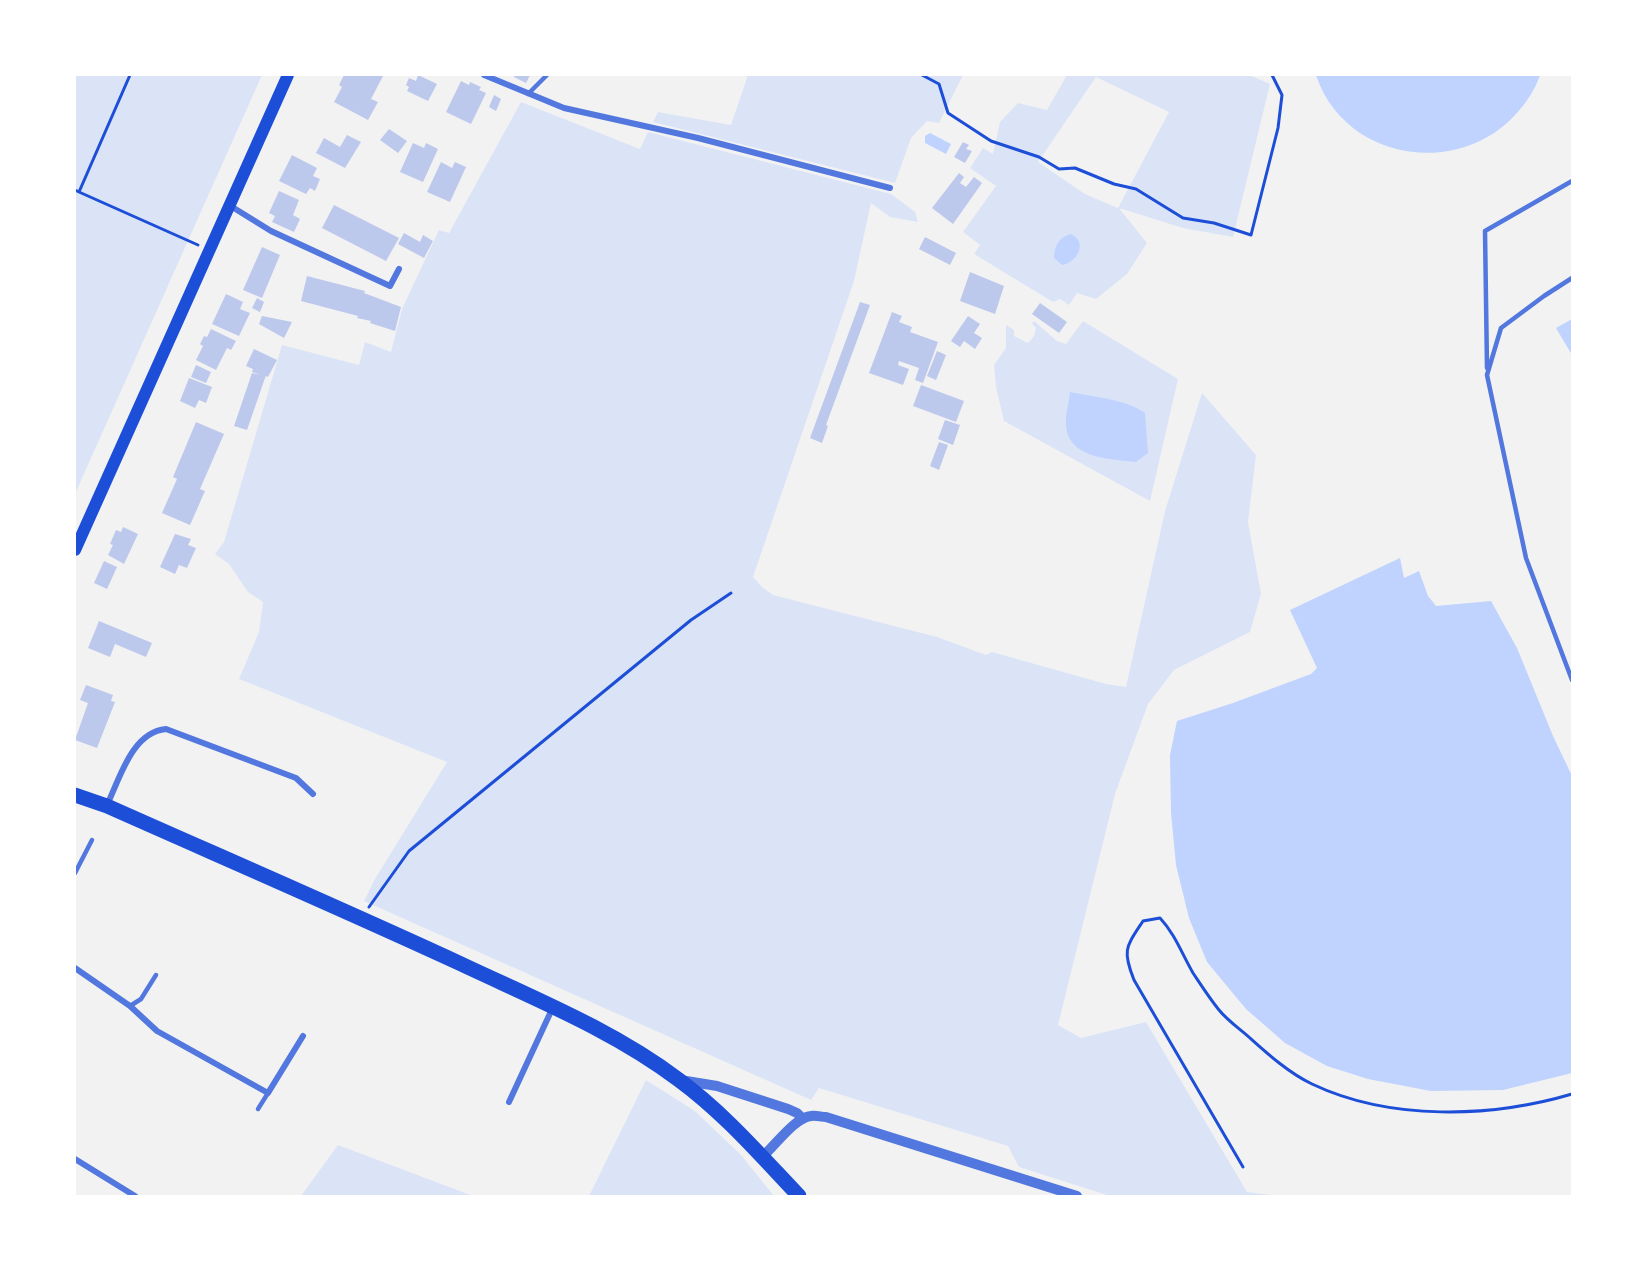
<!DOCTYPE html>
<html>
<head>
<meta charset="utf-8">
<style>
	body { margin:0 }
	#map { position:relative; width:1647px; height:1271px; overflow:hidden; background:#f2f2f2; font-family:Ubuntu,sans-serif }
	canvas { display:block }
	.frame { position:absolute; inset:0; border:76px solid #fff; pointer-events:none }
</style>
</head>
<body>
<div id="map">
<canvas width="1647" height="1271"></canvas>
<div class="frame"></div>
</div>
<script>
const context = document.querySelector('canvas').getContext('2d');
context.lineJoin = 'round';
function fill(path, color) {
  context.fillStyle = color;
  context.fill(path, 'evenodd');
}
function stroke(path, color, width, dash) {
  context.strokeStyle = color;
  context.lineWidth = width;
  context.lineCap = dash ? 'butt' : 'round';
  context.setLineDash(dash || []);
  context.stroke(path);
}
fill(new Path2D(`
	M 75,75 L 262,75 L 75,494 Z
	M 748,75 L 963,75 L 939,123 L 927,121 L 911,138 L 895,183 L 653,122 L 658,112 L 731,125 Z
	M 1067,75 L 1249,75 L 1270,84 L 1233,237 L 1183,228 L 1119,208 L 1147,243 L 1127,274 L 1096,299 L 1077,293 L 1069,305 L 1060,299 L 1053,302 L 974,254 L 980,245 L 963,232 L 996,186 L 970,168 L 983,148 L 993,154 L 1000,122 L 1018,103 L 1047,110 ZM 1096,77 L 1169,112 L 1118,208 L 1085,194 L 1038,162 Z
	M 521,102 L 640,149 L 648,132 L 891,194 L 915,212 L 918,222 L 890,217 L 871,203 L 854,281 L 753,577 L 762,587 L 773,595 L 937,637 L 986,655 L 992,652 L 1106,684 L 1126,687 L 1165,511 L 1202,393 L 1256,455 L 1248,522 L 1261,594 L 1250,632 L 1174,670 L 1148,704 L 1115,794 L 1058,1025 L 1081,1038 L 1146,1022 L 1247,1192 L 1279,1196 L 1110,1196 L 1019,1167 L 1008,1146 L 819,1088 L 811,1100 L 364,901 L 375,879 L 447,762 L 239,679 L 259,632 L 263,602 L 248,592 L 229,564 L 215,554 L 224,542 L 282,345 L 359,365 L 365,342 L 391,352 L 402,309 L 439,230 L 449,233 Z
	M 1034,321 L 1057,341 L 1066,344 L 1083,321 L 1178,379 L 1150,501 L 1004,421 L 996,387 L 994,365 L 1006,348 L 1006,325 L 1014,330 L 1014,336 L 1028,343 L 1034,336 L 1036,328 L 1032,324 Z
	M 646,1080 L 695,1111 L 741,1155 L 774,1196 L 589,1196 Z
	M 338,1145 L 473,1196 L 301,1196 Z`), '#dbe4f7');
fill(new Path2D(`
	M 1316,75 L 1540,75 C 1535,90 1526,103 1516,114 C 1457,179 1344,160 1316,75 Z
	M 930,133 L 951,144 L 946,154 L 925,143 L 925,136 Z
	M 1071,234 C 1089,243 1076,263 1062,265 L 1054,258 C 1054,246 1059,237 1071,234 Z
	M 1572,319 L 1572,355 L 1556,328 Z
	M 1070,392 C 1094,397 1125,399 1145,413 L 1148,453 L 1136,462 C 1111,459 1068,459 1066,425 C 1065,415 1069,403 1070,392 Z
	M 1400,558 L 1404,578 L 1419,571 L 1428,596 L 1436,606 L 1491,601 L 1517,648 L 1553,736 L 1572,776 L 1572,1073 L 1503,1090 L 1431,1091 L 1368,1079 L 1327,1066 L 1285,1043 L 1246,1009 L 1207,962 L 1189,918 L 1176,865 L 1171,813 L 1170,755 L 1177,721 L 1233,703 L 1311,674 L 1317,668 L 1290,610 Z`), '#bfd3fe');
fill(new Path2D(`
	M 344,75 L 383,76 L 371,99 L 378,102 L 368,120 L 334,102 L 342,87 L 339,85 Z
	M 418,75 L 437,84 L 428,101 L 407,91 L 409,87 L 406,85 L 409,78 L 416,81 Z
	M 515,75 L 530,75 L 526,83 L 514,77 Z
	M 461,81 L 469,85 L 470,82 L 481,87 L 479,90 L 486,93 L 471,124 L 446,112 Z
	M 494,95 L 501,99 L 496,111 L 489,107 Z
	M 389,129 L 407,141 L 398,153 L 380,140 Z
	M 347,135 L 361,142 L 345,168 L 316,153 L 324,138 L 340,147 Z
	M 963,142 L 969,145 L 966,149 L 972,151 L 965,163 L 954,157 Z
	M 413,143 L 424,148 L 426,143 L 438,149 L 423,182 L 400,172 Z
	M 292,155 L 317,168 L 313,176 L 320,179 L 315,191 L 310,188 L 306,194 L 279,181 Z
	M 441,162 L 452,168 L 455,162 L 466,167 L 450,202 L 427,192 Z
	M 959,173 L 964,177 L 960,183 L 966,187 L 974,177 L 982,183 L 953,224 L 932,208 Z
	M 279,191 L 299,200 L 293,215 L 300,219 L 294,232 L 272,222 L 275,216 L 269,213 Z
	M 334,205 L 399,238 L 386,261 L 322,228 Z
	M 404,233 L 420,242 L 423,235 L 433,241 L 424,258 L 398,244 Z
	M 925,237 L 956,253 L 950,265 L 919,249 Z
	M 262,247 L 280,255 L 262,298 L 243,290 Z
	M 970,272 L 1004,286 L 995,314 L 960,301 Z
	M 307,276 L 365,291 L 364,293 L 401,307 L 395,331 L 370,323 L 371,321 L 357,318 L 358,316 L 301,301 Z
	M 226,294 L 243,302 L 240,309 L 250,313 L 239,336 L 212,324 Z
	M 257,298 L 264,302 L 260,312 L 252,308 Z
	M 860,302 L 870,305 L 826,425 L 828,426 L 822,443 L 810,438 Z
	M 1040,303 L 1067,322 L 1059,333 L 1032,314 Z
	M 892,312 L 902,316 L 899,322 L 912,327 L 910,332 L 938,342 L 923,383 L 915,380 L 919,368 L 899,361 L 898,365 L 909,369 L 903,385 L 869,373 Z
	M 262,316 L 292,322 L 284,338 L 259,324 Z
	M 968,316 L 980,324 L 974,333 L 982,338 L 975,349 L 964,341 L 960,347 L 951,341 Z
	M 211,329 L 236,341 L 231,350 L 227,348 L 216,370 L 196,360 L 203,346 L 200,344 L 204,336 L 207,337 Z
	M 254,349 L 277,360 L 268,377 L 266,376 L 265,378 L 247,430 L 234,426 L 252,373 L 261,375 L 252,372 L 253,369 L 246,366 Z
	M 937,351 L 946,355 L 936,380 L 927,376 Z
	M 196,365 L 211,372 L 206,383 L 191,377 Z
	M 189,378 L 212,387 L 206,403 L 199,400 L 195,408 L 180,401 Z
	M 921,385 L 964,401 L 956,422 L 913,406 Z
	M 945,420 L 960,425 L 953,445 L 938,439 Z
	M 196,422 L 224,434 L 200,489 L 205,491 L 190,525 L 162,513 L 177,479 L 173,477 Z
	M 939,442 L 948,445 L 939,470 L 930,466 Z
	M 123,527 L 138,534 L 124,564 L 108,555 L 113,545 L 110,544 L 116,530 L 121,532 Z
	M 175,534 L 191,539 L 188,545 L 196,548 L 187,568 L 179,565 L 175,574 L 160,567 Z
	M 104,561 L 117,567 L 107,589 L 94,583 Z
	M 99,621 L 152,643 L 146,657 L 115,644 L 110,657 L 88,648 Z
	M 86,685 L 113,695 L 111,701 L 115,702 L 97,748 L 75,740 L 88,703 L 80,700 Z`), '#bdc9ec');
stroke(new Path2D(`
	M 922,75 L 939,84 L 948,113 L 991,141 L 1039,157 L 1059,169 L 1075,168 L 1114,184 L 1136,189 L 1183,218 L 1214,223 L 1251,235 L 1278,128 L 1282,95 L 1272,75
	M 75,190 L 79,192 L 130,75
	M 79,192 L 198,245
	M 369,907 L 409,851 L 691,620 L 731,593
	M 1243,1167 L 1134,980 C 1122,950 1126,947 1143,921 L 1160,918 C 1175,934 1182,954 1193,973 C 1201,985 1210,999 1219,1010 C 1228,1021 1240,1029 1250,1038 C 1269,1055 1289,1073 1312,1084 C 1390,1121 1491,1118 1572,1094`), '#1d4ed8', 3);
stroke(new Path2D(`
	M 528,94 L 547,75
	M 1572,278 L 1544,296 L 1501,328 L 1487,375 L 1526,558 L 1572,680
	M 1487,368 L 1485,231 L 1572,181
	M 75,873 L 92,840
	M 130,1006 L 141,999 L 156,975
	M 258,1109 L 268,1093`), '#5277de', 4.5);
stroke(new Path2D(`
	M 484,75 L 564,108 L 698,138 L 890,188
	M 229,205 L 271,231 L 390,286 L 399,269
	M 107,805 C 120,778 132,732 166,729 L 296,778 L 313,794
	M 75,968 L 130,1006 L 157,1031 L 268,1093 L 303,1036
	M 509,1102 L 553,1007
	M 75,1159 L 135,1196`), '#5277de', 6);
stroke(new Path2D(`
	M 680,1080 L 717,1086 L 788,1109 L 797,1113 L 803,1119
	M 762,1157 C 775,1146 794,1118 811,1116 C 816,1115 821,1117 826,1117 L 1077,1196`), '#5277de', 10);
stroke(new Path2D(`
	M 75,550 L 288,75`), '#1d4ed8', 12);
stroke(new Path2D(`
	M 75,795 L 107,806 C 224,858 342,909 459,963 C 533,998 613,1030 679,1080 C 724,1113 761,1156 799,1196`), '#1d4ed8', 15);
</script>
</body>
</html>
